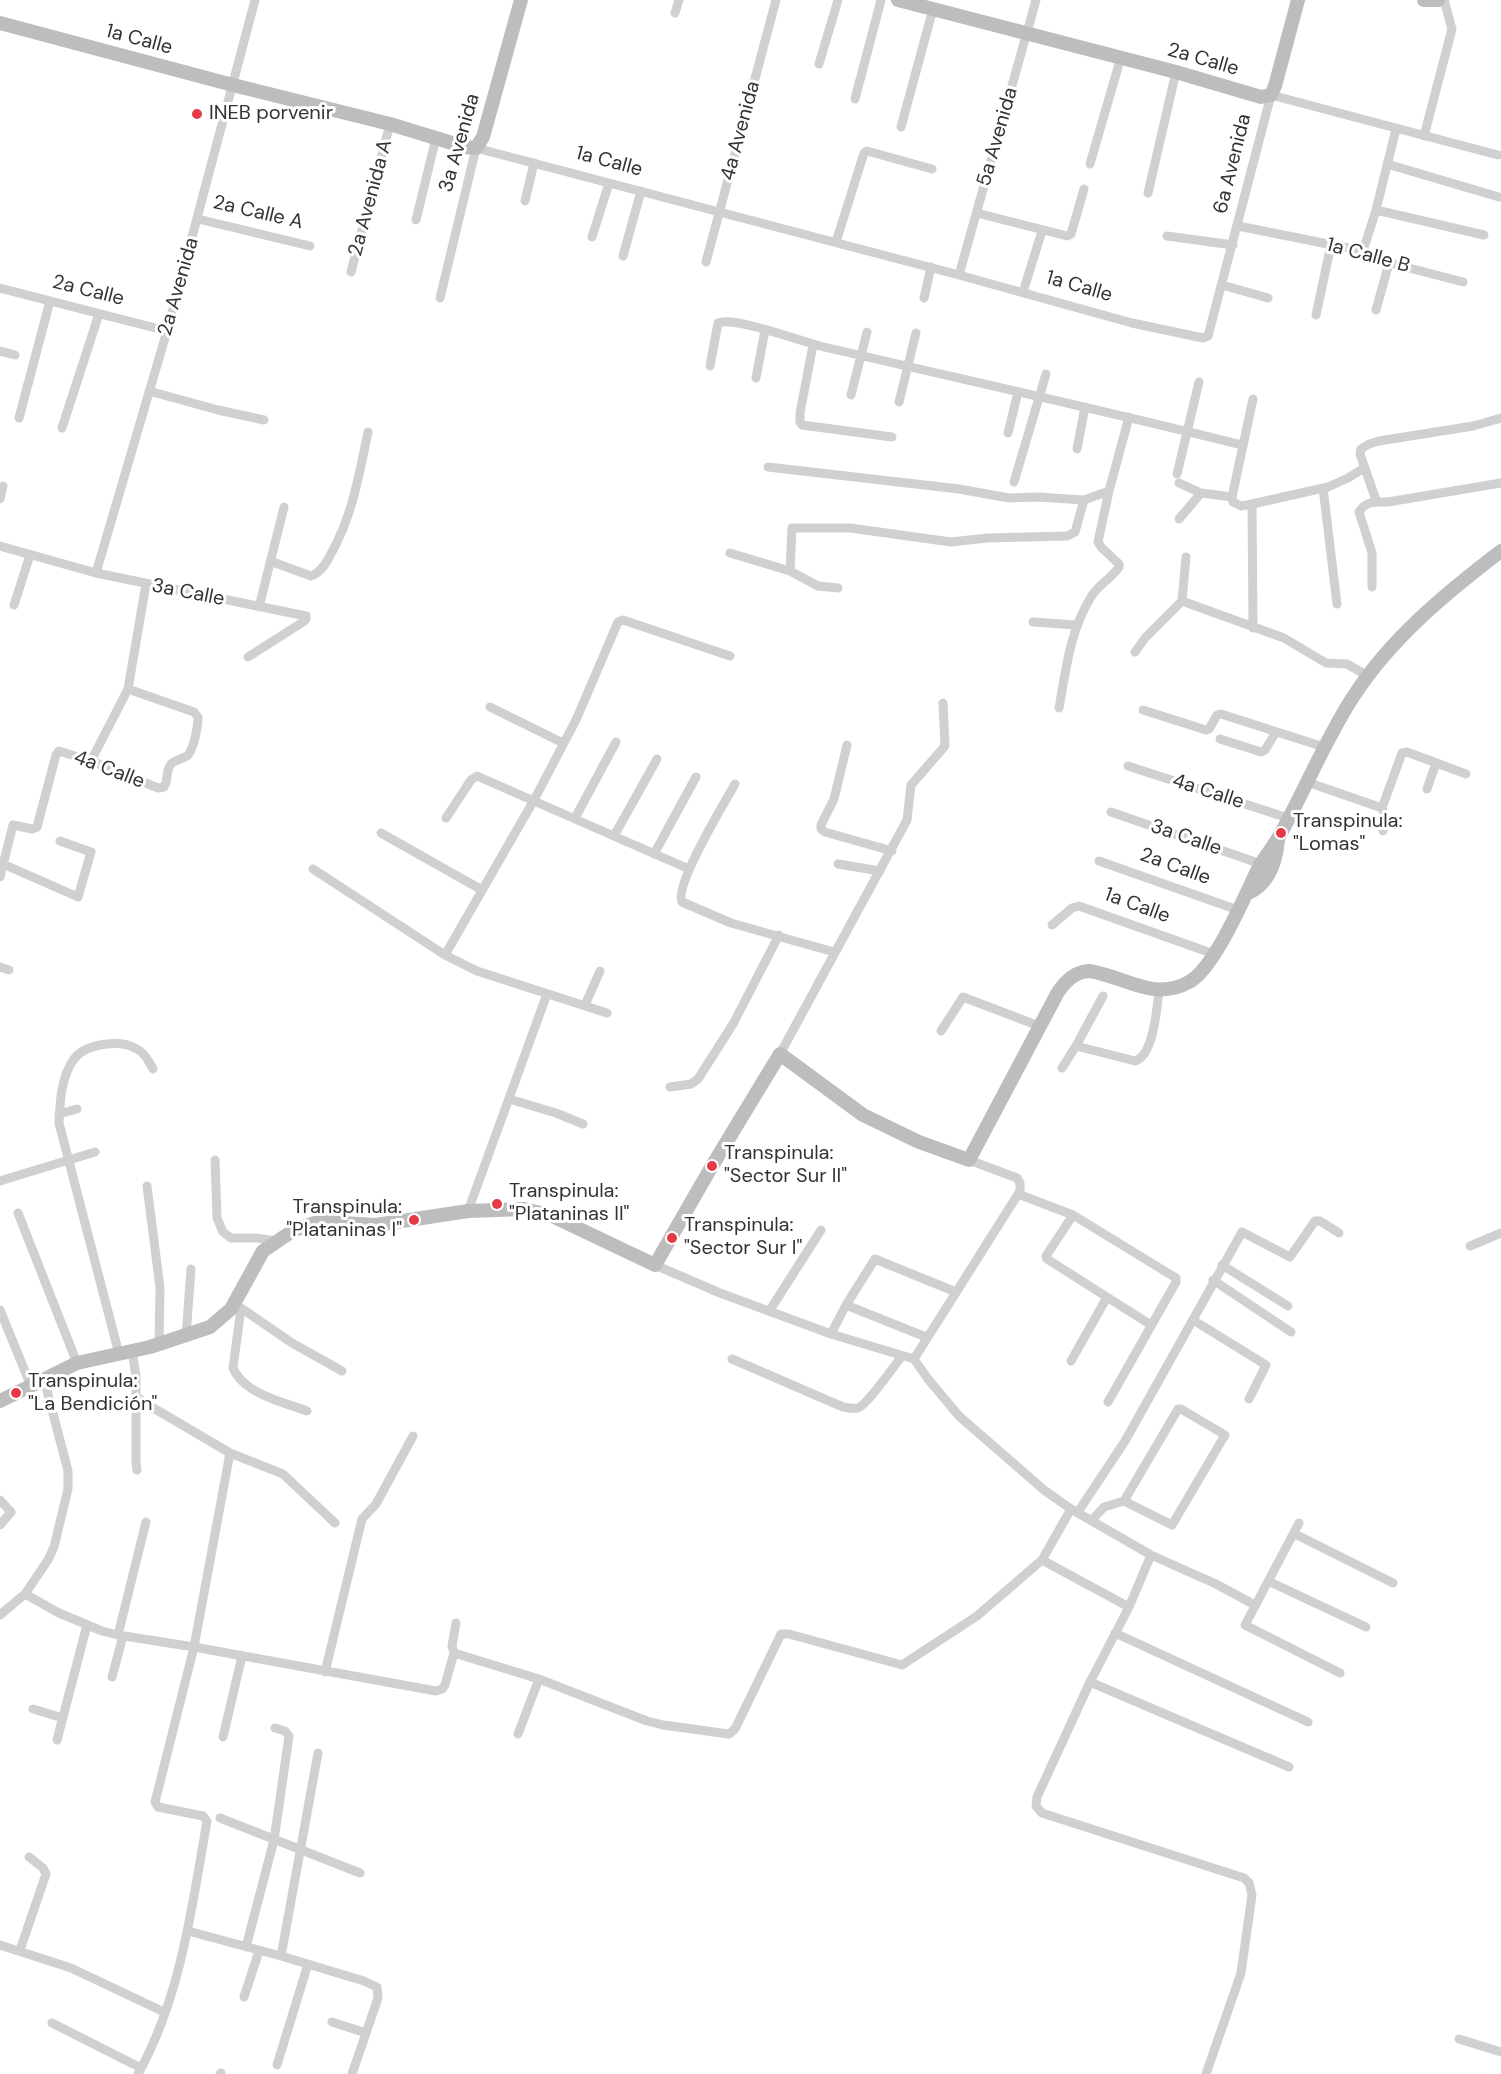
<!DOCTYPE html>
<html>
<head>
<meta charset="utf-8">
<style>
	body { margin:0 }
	canvas { display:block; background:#fff }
</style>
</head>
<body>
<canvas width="1501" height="2074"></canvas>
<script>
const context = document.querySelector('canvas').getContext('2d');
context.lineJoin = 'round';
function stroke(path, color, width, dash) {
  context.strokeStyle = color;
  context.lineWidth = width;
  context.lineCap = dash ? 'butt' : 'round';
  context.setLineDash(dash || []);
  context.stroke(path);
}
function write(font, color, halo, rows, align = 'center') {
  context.font = font + ' "DM Sans",sans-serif';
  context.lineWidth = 6;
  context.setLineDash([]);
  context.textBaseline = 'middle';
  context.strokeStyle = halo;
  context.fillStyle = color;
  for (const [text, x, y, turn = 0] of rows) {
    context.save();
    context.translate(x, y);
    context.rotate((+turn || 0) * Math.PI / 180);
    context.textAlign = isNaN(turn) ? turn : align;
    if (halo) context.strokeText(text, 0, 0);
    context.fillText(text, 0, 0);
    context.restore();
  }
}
stroke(new Path2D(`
	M 675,13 L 679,0
	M 819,64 L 838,0
	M 855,99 L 881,0
	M 901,127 L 933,9
	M 1424,136 L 1452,29 L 1444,0
	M 1090,164 L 1121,57
	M 1387,164 L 1499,197
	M 1148,193 L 1176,72
	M 525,201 L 534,163
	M 1376,210 L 1484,235
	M 977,213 L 1067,236 L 1071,234 L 1084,189
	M 198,219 L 310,246
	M 416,220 L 436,138
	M 1238,226 L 1363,251 L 1375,259 L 1463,282
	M 1167,236 L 1233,245
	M 592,237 L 609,183
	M 836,242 L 864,153 L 867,151 L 932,169
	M 1363,251 L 1376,210 L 1396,129
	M 623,256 L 641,191
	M 706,262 L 776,0
	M 351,272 L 390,124
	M 959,275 L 1036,0
	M 1222,285 L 1268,298
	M 0,288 L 167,331
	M 1023,292 L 1042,231
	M 440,298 L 476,148 L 959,275 L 1132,323 L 1203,338 L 1208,336 L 1271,95 L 1498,155
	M 924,298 L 931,267
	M 1376,310 L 1389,263
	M 1316,315 L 1331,245
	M 813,345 L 800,413 L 800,422 L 802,425 L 892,437
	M 0,351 L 15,355
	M 710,366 L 718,323 C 733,316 800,341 820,346 C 961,379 1102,410 1242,445
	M 756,378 L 765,330
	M 149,391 L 218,410 L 264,420
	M 851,395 L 867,332
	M 899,402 L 916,333
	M 19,418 L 50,301
	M 62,428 L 99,314
	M 1008,433 L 1018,392
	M 1077,449 L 1085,407
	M 768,467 L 959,489 L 1009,498 L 1037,497 L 1084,500 L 1109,491 L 1129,417
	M 1177,474 L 1199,382
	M 1014,482 L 1046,374
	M 1179,483 L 1201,493 L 1232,497 L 1233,502 L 1241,506 L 1252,504 L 1328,487 L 1348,478 L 1364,468
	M 1323,488 L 1337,604
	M 1232,497 L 1253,399
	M 0,499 L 3,486
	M 1376,500 L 1360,454 L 1361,449 L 1369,444 L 1379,441 L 1473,426 L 1501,418
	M 1252,504 L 1253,628
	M 1179,519 L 1201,493
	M 0,546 L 96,573 L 306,616 L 306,619 L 303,622 L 248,657
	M 730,553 L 790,571 L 792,528 L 850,528 L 951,542 L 987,538 L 1067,536 L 1075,532 L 1084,500
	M 270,561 L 311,576 C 322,572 327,561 332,552 C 353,514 359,474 368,432
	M 790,571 L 818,586 L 838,588
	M 96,573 L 167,331 L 255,0
	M 1372,587 L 1372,553 L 1359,512 C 1366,500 1377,502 1388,502 L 1501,483
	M 1182,601 L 1186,557
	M 14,605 L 30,555
	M 259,607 L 284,507
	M 1033,622 L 1076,625
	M 1135,652 L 1145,638 L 1182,601 L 1284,638 L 1326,663 L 1347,664 L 1368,676
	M 490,707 L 563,743
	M 1059,708 C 1066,669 1070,631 1091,597 C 1098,585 1112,578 1119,567 L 1119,564 L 1101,547 L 1098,542 L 1109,491
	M 1143,710 L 1206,730 L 1209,729 L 1217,715 L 1221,714 L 1324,747
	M 1220,739 L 1261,752 L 1265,750 L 1276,732
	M 847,745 L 834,799 L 821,825 L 821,829 L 825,832 L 892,851
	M 91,761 L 128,689 L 146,584
	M 1128,766 L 1288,818
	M 1307,782 L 1382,808 L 1402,753 L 1407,752 L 1466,774
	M 735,784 C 724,804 674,885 682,902 L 731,923 L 834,952
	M 1427,789 L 1436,763
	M 1382,808 L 1386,819 L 1383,831
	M 1111,812 L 1261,864
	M 446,818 L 471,780 L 477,776 L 689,869
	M 575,818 L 616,742
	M 381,833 L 482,890
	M 614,836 L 657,759
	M 654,854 L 696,777
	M 1099,861 L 1238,910
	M 3,864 L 78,897 L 91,852 L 60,841
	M 838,864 L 880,871
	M 313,869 L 445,955
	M 0,877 L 13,825 L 32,829 L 37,827 L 56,755 L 59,751 L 94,762 L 158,788 L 164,787 C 169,780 165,771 171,764 C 176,759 184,759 188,755 C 194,748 198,726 198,717 L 194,712 L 128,689
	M 1052,925 L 1072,908 L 1079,906 L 1214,954
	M 0,967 L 9,970
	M 1103,996 L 1076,1046 L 1135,1061 C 1154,1055 1157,1007 1159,990
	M 585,1005 L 600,971
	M 607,1013 L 477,971 L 445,955 L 534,800 L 576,720 L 618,622 L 623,620 L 730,656
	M 941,1031 L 963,997 L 1039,1026
	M 780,1054 L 907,820 L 911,785 L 945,746 L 943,703
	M 1062,1068 L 1076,1046
	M 670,1087 L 691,1084 L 698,1079 L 733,1024 L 779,935
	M 509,1099 L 556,1113 L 583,1124
	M 59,1114 L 77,1109
	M 215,1160 L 217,1218 L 223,1232 L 231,1238 L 257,1238 L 275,1241
	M 0,1181 L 95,1152
	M 147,1186 L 160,1288 L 159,1344
	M 1018,1194 L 1073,1215 L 1176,1278 L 1176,1282 L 1108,1402
	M 468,1211 L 547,994
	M 18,1213 L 77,1363
	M 1073,1215 L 1046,1256 L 1047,1259 L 1151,1325
	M 1470,1246 L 1501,1233
	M 655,1265 L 720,1293 L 831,1334 L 914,1359 L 928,1379 L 959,1416 L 1044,1490 L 1071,1509 L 1151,1555 L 1216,1584 L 1255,1605
	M 1222,1265 L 1288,1306
	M 1213,1280 L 1291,1332
	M 233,1305 L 241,1308 L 233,1368 C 244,1394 283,1402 307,1411
	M 846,1305 L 926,1337
	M 241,1308 L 292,1343 L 342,1371
	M 0,1310 L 31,1386
	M 770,1310 L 821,1230
	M 1193,1320 L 1266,1365 L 1249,1399
	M 831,1334 L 846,1305 L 875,1259 L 956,1292
	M 186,1336 L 191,1269
	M 132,1351 L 136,1376 L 136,1463 L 137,1470
	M 119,1354 L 59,1123 C 60,1101 61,1077 74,1059 C 85,1044 119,1039 135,1048 C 144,1052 148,1060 153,1069
	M 732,1359 L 843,1407 C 848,1408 853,1409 858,1408 C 868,1404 894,1366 902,1356
	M 914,1359 L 1020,1191 L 1020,1183 L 1017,1178 L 969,1160
	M 1071,1361 L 1106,1299
	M 136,1396 L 145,1403 L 230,1453 L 283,1474 L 335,1523
	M 0,1500 L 11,1512 L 0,1525
	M 1078,1512 L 1125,1441 L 1242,1232 L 1290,1257 L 1315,1221 L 1320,1221 L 1339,1233
	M 1092,1520 L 1104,1507 L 1124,1501 L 1178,1409 L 1181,1409 L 1225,1435 L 1172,1525 L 1124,1501
	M 1299,1523 L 1245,1625 L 1340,1673
	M 1295,1534 L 1393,1583
	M 1151,1555 L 1129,1607 L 1090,1682 L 1037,1797 L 1036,1806 L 1042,1813 L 1244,1878 L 1249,1883 L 1252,1895 L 1241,1973 L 1206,2074
	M 1042,1560 L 1129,1607
	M 1268,1581 L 1366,1627
	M 25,1594 L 59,1613 L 102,1631 L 118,1635 L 194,1647 L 436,1691 L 442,1689 L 445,1685 L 454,1653 L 452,1646 L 456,1623
	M 0,1615 L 25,1594 L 48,1560 L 54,1547 L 68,1489 L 68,1471 L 44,1379
	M 1115,1633 L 1308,1722
	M 118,1635 L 146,1522
	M 454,1653 L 539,1679 L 647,1721 L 663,1725 L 729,1734 L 735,1729 L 781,1634 L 789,1634 L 902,1665 L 977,1616 L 1042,1560 L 1071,1509
	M 325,1672 L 362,1519 L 376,1504 L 413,1436
	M 112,1677 L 123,1636
	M 1090,1682 L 1289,1767
	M 33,1709 L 63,1718
	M 518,1734 L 539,1679
	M 223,1737 L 242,1656
	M 57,1740 L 87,1625
	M 220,1818 L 360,1873
	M 188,1931 L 281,1956 L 364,1981 L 377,1987 L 378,1998 L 352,2074
	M 0,1945 L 71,1968 L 164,2012
	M 246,1947 L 274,1840 L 289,1736 L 285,1731 L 275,1728
	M 20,1950 L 46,1874 L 43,1868 L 29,1857
	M 281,1956 L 318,1753
	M 244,1997 L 259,1951
	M 332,2022 L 366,2033
	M 52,2023 L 141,2068
	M 1459,2039 L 1501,2052
	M 277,2065 L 308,1964
	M 138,2074 C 181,1997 192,1906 207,1821 L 203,1816 L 158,1807 L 155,1802 L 194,1647 L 230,1453
	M 220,2074 L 221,2073`), '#d0d0d0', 9);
stroke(new Path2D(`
	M 898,0 L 1176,72 L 1261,97 L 1271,95 L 1275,86 L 1298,0
	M 1424,0 L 1438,0
	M 0,23 L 233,85 L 390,124 L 465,147 L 476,148 L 483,137 L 521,0
	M 1248,893 C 1269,884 1276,861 1278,840
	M 0,1401 L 77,1363 L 150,1347 L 210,1327 L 231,1309 L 263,1251 L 294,1230 L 315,1223 L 326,1222 L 376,1225 L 468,1211 L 524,1209 L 550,1215 L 655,1265 L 712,1166 L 780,1054 L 863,1115 L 919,1142 L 969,1160 L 1058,992 C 1066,981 1074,972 1089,971 C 1124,976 1154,1002 1189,982 C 1215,968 1245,895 1259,867 C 1266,855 1275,845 1281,833 C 1306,788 1325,740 1353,697 C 1391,638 1446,593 1501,551`), '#bdbdbd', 14);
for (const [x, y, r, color] of [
	[197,114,6,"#e63946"],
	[1281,833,6,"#e63946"],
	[712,1166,6,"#e63946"],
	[497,1204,6,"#e63946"],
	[414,1220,6,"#e63946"],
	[672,1238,6,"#e63946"],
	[16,1393,6,"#e63946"]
]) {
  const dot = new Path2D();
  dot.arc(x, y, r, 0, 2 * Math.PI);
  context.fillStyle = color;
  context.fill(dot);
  stroke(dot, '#fff', 2);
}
write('20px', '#333', '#fff', [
	["1a Calle",139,40,15],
	["2a Calle",1203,60,16],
	["4a Avenida",741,131,-75],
	["5a Avenida",998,137,-74],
	["3a Avenida",460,143,-74],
	["1a Calle",609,162,15],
	["6a Avenida",1233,164,-76],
	["2a Avenida A",371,198,-75],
	["2a Calle A",258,213,13],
	["1a Calle B",1368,256,15],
	["2a Avenida",179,287,-74],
	["1a Calle",1079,287,16],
	["2a Calle",88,291,14],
	["3a Calle",188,593,11],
	["4a Calle",109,770,21],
	["4a Calle",1208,792,18],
	["3a Calle",1186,838,19],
	["2a Calle",1175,867,20],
	["1a Calle",1137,906,20]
]);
write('20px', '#333', '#fff', [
	["INEB porvenir",209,114],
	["Transpinula:",1293,822],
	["\"Lomas\"",1293,845],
	["Transpinula:",724,1154],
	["\"Sector Sur II\"",724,1177],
	["Transpinula:",509,1192],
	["\"Plataninas II\"",509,1215],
	["Transpinula:",402,1208,"right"],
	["\"Plataninas I\"",402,1231,"right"],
	["Transpinula:",684,1226],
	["\"Sector Sur I\"",684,1249],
	["Transpinula:",28,1382],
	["\"La Bendición\"",28,1405]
], 'left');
</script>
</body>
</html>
